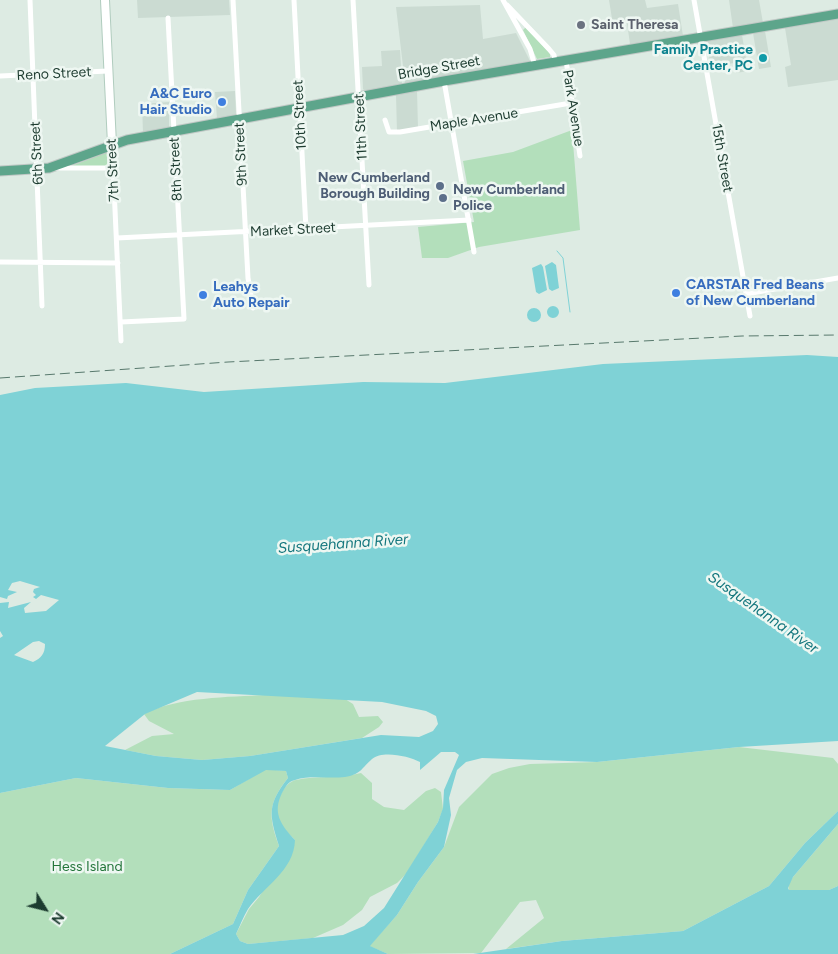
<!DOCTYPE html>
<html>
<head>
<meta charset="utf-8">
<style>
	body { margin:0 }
	#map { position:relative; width:838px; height:954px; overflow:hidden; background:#ddebe3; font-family:Figtree,sans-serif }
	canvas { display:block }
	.north { position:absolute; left:20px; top:884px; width:50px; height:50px; -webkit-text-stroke:4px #eef7f2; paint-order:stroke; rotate:126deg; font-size:14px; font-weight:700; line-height:20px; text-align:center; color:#1d3c30 }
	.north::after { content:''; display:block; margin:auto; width:18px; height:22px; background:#1d3c30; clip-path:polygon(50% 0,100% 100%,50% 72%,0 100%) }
</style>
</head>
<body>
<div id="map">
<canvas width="838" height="954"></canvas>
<div class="north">N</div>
</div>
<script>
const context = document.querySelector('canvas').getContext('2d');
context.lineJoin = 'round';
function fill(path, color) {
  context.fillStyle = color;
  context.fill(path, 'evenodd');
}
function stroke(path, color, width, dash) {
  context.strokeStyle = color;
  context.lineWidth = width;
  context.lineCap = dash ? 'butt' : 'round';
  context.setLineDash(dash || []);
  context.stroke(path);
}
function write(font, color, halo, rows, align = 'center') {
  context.font = font + ' Figtree,sans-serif';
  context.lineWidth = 5;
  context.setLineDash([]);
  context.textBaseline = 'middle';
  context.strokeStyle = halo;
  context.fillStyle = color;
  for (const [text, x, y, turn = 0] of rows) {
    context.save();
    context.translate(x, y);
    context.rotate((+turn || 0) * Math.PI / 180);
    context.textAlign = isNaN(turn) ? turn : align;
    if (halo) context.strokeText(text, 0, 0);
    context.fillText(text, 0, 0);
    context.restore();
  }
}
fill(new Path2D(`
	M 137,0 L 229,0 L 230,15 L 138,18 Z
	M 609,0 L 645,0 L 647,8 L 678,4 L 683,36 L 630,44 L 627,23 L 613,25 Z
	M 729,0 L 759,0 L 763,23 L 733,28 Z
	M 480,5 L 483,39 L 516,33 L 530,61 L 405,83 L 396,7 Z
	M 838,19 L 838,80 L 788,87 L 785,67 L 791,65 L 785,28 Z
	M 765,31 L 771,67 L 759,69 L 753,33 Z
	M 742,35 L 748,71 L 736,73 L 734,63 L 710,67 L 708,41 Z
	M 400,50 L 402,84 L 365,91 L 363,89 L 362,67 L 382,66 L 381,51 Z
	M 235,91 L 236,114 L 217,119 L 215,92 Z
	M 417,91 L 418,128 L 397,132 L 396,95 Z
	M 169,102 L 169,128 L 143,133 L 142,104 Z`), '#cbdbd2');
fill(new Path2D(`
	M 526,27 L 550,54 L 550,57 L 537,59 L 523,30 Z
	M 572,130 L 580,230 L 479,247 L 448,258 L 422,258 L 418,227 L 474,222 L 463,161 L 513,152 Z
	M 107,152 L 108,166 L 69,167 Z
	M 266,695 L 345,699 L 353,704 L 359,717 L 378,716 L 383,722 L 379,727 L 362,738 L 250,756 L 202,760 L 156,756 L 125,750 L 152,736 L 174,734 L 149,721 L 144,714 C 176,697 230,697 266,695 Z
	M 739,747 L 833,758 L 838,764 L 838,811 L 805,843 L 769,886 L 683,931 L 562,941 L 506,949 L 544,918 L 536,900 L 520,902 L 481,953 L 388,954 L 369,946 L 397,915 L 418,882 L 444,847 L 459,807 L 492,774 L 509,768 L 530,764 L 597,762 Z
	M 266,769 L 286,771 L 288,778 C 268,803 268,816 279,846 L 248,890 L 233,924 L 170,954 L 0,954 L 0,793 L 76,778 L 168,788 L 230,790 Z
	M 361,773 L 372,783 L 372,799 L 384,807 L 404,810 L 426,791 L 435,788 L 441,792 L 443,809 L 438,822 L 407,873 L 397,883 L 370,897 L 362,910 L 343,925 L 313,938 L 248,944 L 240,941 L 236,934 L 249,909 L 259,897 L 295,840 C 288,833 279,825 277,815 C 274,804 284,782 296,780 C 317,775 339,779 361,773 Z
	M 838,824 L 838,886 L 829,890 L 789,890 L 788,885 L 793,877 Z`), '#b3dfbb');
fill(new Path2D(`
	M 552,262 L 556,265 L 559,288 L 552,291 L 549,289 L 545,266 Z
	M 541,264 L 543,267 L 547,290 L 539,294 L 536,292 L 532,268 Z
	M547 312a6 6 0 1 1 12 0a6 6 0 1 1-12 0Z
	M527 315a7 7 0 1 1 14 0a7 7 0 1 1-14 0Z
	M 807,355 L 838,357 L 838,741 L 739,747 L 597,762 L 482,758 L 466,762 L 457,770 L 449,798 L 451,815 L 444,847 L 418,882 L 397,915 L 370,946 L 388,954 L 170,954 L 233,924 L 248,890 L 279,846 C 269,814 267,805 288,778 L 286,771 L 266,770 L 230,790 L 168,788 L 76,778 L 0,793 L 0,638 L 3,636 L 0,631 L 0,603 L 9,602 L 8,608 L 31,602 L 24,608 L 25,613 L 46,611 L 59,600 L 41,595 L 36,599 L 33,597 L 36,595 L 33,592 L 34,589 L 40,587 L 20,581 L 12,583 L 8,590 L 17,592 L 8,596 L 7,599 L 0,597 L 0,395 L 35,388 L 126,383 L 204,392 L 363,382 L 445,383 L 603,364 ZM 39,641 L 45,644 C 45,654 41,658 33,662 L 14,655 L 33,642 ZM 197,692 L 382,702 L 426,711 L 436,716 L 438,724 L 433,731 L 419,737 L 381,735 L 250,756 L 202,760 L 156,756 L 105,746 L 145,714 ZM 441,752 L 455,752 L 459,755 L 444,790 L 443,808 L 438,822 L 384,908 L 364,926 L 343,935 L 248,944 L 240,941 L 236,934 C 240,926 243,917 248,909 C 264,886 294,871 295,840 C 281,825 272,813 282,793 C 285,788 288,781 295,780 C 310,775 329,779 345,777 C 360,775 362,768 372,759 C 382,750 409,756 420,762 L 420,770 Z
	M 838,811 L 838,824 L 793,877 L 788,888 L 789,890 L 829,890 L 838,886 L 838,954 L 473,954 L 562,941 L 683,931 L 769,886 L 805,843 Z`), '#7fd2d6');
stroke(new Path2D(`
	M 557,251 L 563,258 L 570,312`), '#7fd2d6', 1);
const secondary = new Path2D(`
	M 105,0 L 112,144`);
const primary = new Path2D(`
	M 0,171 L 49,168 L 127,140 L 444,81 L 838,14`);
stroke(secondary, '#b0ccbe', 10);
stroke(primary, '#c0c8c5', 11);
stroke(new Path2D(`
	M 30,0 L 42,306
	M 233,0 L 248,278 L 253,308
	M 294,0 L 306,229
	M 353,0 L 369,285
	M 503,0 L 530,49 L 535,66
	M 694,0 L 750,316
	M 507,5 L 549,49 L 554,55 L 555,62
	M 566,60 L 580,156
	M 0,76 L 108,71
	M 444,81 L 474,252
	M 385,120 L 389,132 L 400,132 L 571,103
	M 112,144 L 121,341
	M 54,168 L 113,168
	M 117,238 L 469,220
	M 0,262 L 118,263
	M 746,294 L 838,278
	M 121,322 L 184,319 L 168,18`), '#fff', 5);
stroke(secondary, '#fff', 8);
stroke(primary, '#5da58b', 9);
stroke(new Path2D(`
	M 0,378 L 228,362 L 742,336 L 838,335`), '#57786c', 1, [10, 5]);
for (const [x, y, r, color] of [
	[581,25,5,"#6b7280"],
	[763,58,5,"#0f9aa8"],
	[222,102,5,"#3f7fe0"],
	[440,186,5,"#5c6f8a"],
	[443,198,5,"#5c6f8a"],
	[676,293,5,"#3f7fe0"],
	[203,295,5,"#3f7fe0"]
]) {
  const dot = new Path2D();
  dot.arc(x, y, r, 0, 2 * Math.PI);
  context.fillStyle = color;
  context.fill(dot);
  stroke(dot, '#eef7f2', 2);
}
write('bold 14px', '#5b616d', '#eef7f2', [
	["Saint Theresa",591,25]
], 'left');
write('bold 14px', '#0d838f', '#eef7f2', [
	["Family Practice",753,50],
	["Center, PC",753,66]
], 'right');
write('14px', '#1d3c30', '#eef7f2', [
	["Bridge Street",439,68,-10],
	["Reno Street",54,74,-3],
	["Park Avenue",573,108,81],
	["10th Street",300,115,-93],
	["Maple Avenue",474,120,-9],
	["11th Street",361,127,-93],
	["6th Street",37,153,-93],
	["9th Street",241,154,-93],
	["15th Street",722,158,80],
	["8th Street",176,169,-93],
	["7th Street",113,170,-93],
	["Market Street",293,230,-3]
]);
write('bold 14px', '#366cbe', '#eef7f2', [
	["A&C Euro",212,94,"right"],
	["Hair Studio",212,110,"right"],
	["CARSTAR Fred Beans",686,285],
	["of New Cumberland",686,301],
	["Leahys",213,287],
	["Auto Repair",213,303]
], 'left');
write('bold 14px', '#4e5e75', '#eef7f2', [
	["New Cumberland",430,178],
	["Borough Building",430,194],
	["New Cumberland",453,190,"left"],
	["Police",453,206,"left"]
], 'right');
write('14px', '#24763b', '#eef7f2', [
	["Hess Island",87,867]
]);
write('italic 15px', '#13767d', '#eef7f2', [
	["Susquehanna River",343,544,-4],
	["Susquehanna River",763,613,35]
]);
</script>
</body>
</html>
